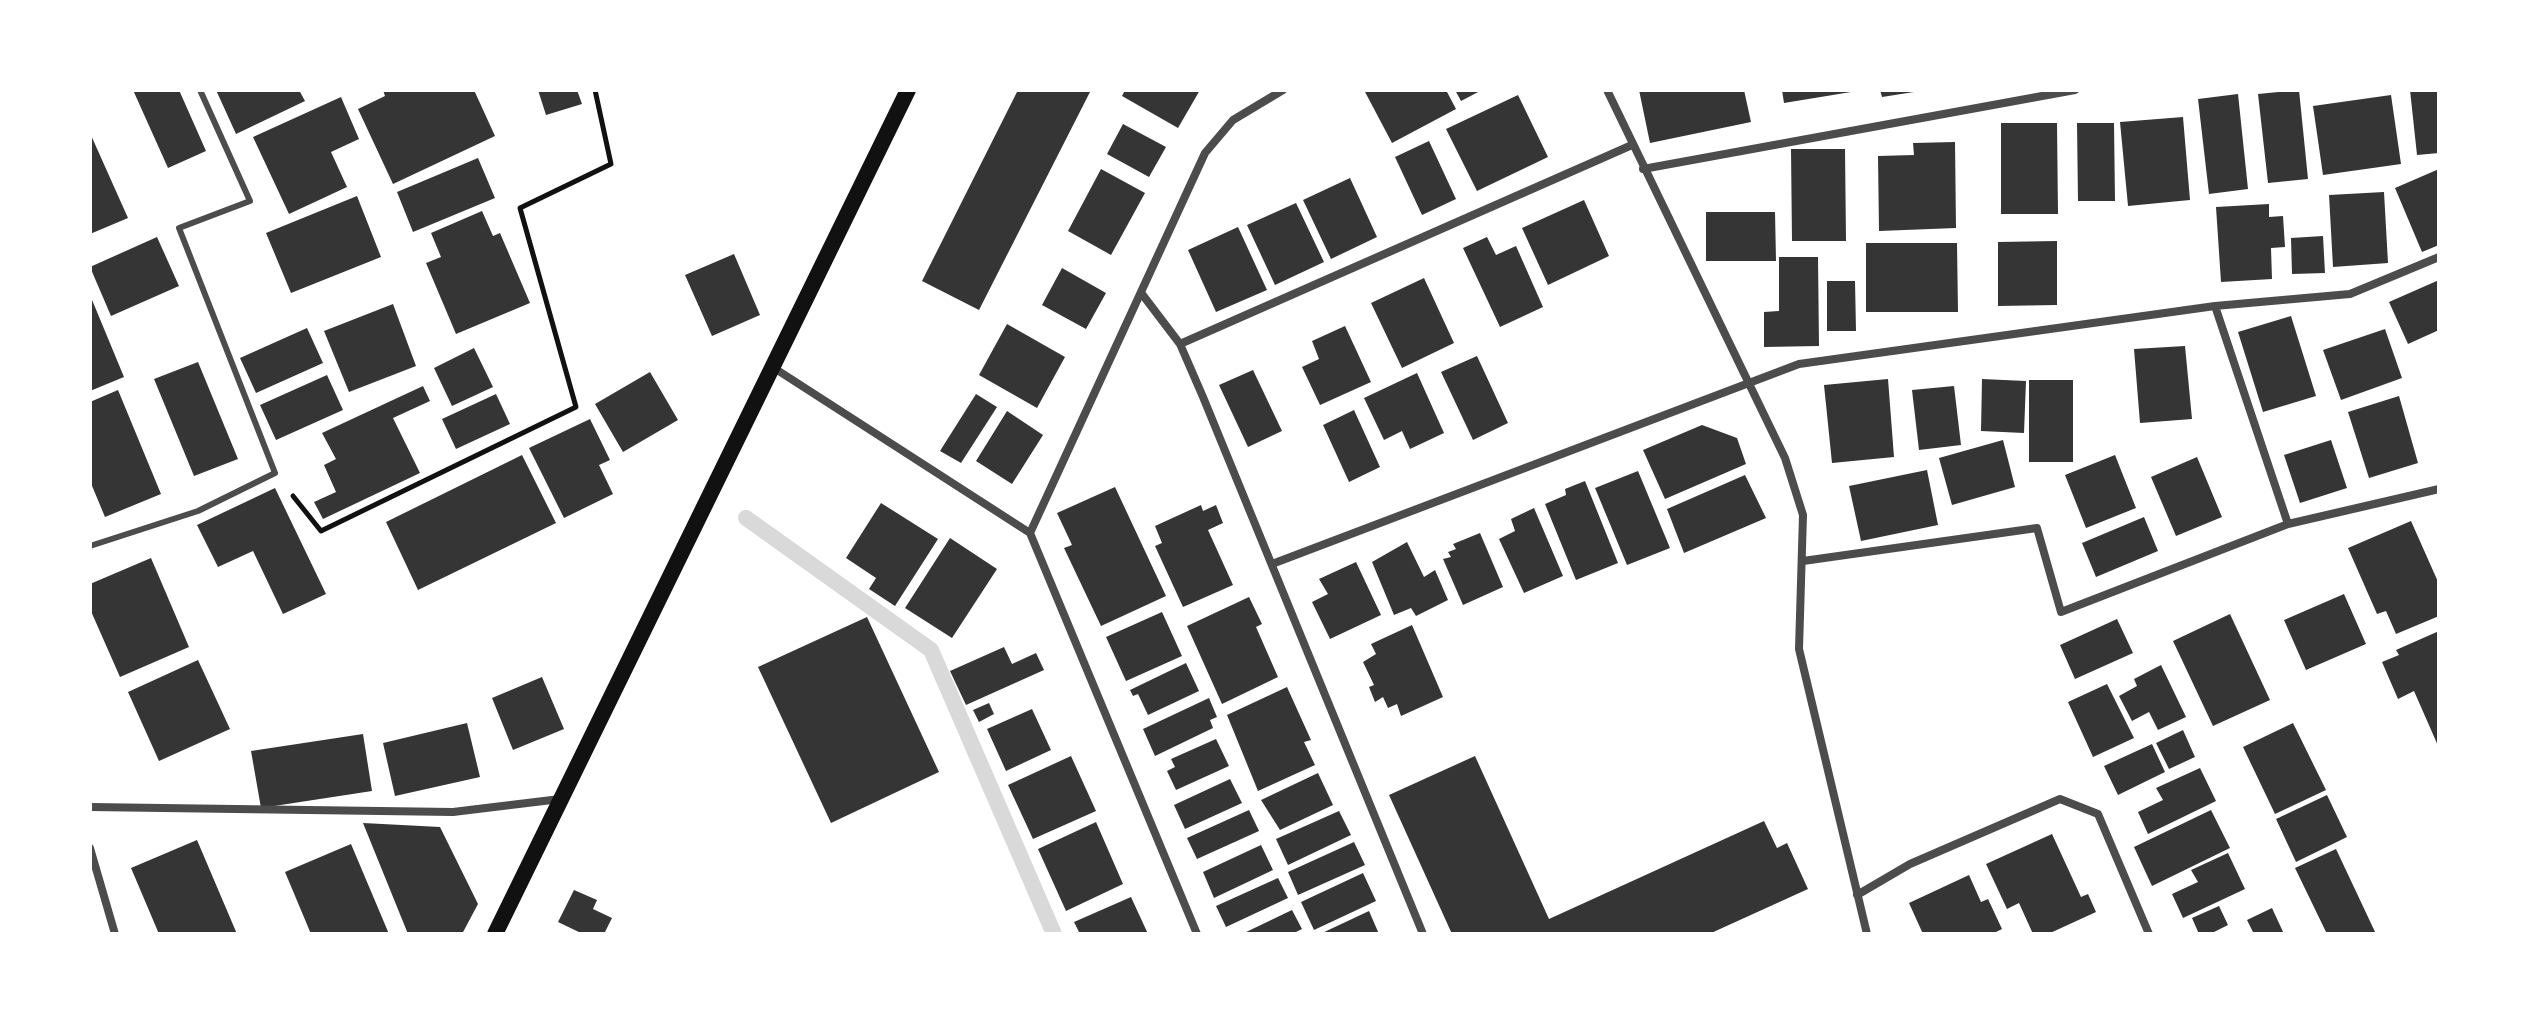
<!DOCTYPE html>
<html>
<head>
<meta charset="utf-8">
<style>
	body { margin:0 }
	#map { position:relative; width:2529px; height:1024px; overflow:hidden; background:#fff; font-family:"Exo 2",sans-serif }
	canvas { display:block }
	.frame { position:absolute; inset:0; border:92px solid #fff; pointer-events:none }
</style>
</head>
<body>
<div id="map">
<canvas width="2529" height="1024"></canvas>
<div class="frame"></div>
</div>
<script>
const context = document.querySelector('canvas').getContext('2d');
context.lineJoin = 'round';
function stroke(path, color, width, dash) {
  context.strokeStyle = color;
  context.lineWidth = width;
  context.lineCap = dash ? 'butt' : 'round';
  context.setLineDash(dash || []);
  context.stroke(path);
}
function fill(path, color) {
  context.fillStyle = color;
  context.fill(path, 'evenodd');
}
stroke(new Path2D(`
	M 746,518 L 931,650 L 1054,934`), '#d9d9d9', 16);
fill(new Path2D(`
	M 133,90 L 179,90 L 206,151 L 168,168 Z
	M 216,90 L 299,90 L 305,101 L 236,134 Z
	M 383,90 L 474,90 L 495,136 L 393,184 L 358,109 L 385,96 Z
	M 538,90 L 577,90 L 582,104 L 546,115 Z
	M 1018,90 L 1091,90 L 979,310 L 922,281 Z
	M 1125,90 L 1200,90 L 1178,128 L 1122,96 Z
	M 1364,90 L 1446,90 L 1456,109 L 1392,143 Z
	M 1455,90 L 1482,90 L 1461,101 Z
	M 1639,90 L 1744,90 L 1751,122 L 1650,143 Z
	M 1782,90 L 1851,90 L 1851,92 L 1784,103 Z
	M 1880,90 L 1914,90 L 1914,92 L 1882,97 Z
	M 2299,90 L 2308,179 L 2268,183 L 2258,94 Z
	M 2410,90 L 2439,90 L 2439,153 L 2417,155 Z
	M 2238,94 L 2248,189 L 2209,194 L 2198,99 Z
	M 1518,95 L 1548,157 L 1477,191 L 1446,129 Z
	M 2391,95 L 2401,164 L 2323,175 L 2313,106 Z
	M 341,97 L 359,139 L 331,152 L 347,187 L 289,214 L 253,137 Z
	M 2183,117 L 2190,200 L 2128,206 L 2120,122 Z
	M 2001,123 L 2057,123 L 2058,214 L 2001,214 Z
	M 2077,123 L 2114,123 L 2115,201 L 2078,201 Z
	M 1123,124 L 1166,147 L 1149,177 L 1107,154 Z
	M 90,133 L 128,218 L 90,234 Z
	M 1429,141 L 1456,199 L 1422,215 L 1395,157 Z
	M 1955,142 L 1956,228 L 1879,231 L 1878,156 L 1914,155 L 1913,143 Z
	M 1791,149 L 1845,149 L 1846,241 L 1792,241 Z
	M 478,158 L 495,198 L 413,232 L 397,192 Z
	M 1101,169 L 1145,193 L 1111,255 L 1068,231 Z
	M 2439,169 L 2439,245 L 2422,252 L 2395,188 Z
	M 1350,178 L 1377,237 L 1331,259 L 1303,200 Z
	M 2384,192 L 2388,263 L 2333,267 L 2329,195 Z
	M 357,196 L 381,257 L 291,293 L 266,233 Z
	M 1584,200 L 1609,256 L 1548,285 L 1522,228 Z
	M 1296,203 L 1324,262 L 1275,285 L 1247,225 Z
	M 2269,204 L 2269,217 L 2283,216 L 2285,247 L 2271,248 L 2272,279 L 2221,282 L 2216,207 Z
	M 482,211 L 493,236 L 500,233 L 530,303 L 456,334 L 426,263 L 441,257 L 431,233 Z
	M 1706,212 L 1775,212 L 1776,261 L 1706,261 Z
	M 1238,227 L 1267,290 L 1216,312 L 1188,250 Z
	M 2323,236 L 2325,273 L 2292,274 L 2291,238 Z
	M 157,237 L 179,286 L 111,316 L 90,267 Z
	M 1487,237 L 1496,255 L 1516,246 L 1543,307 L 1500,327 L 1463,248 Z
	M 2057,241 L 2057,305 L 1998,306 L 1998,242 Z
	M 1866,243 L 1957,243 L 1958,312 L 1866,312 Z
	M 734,254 L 760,315 L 712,336 L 685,275 Z
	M 1779,257 L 1818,257 L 1819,346 L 1764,347 L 1764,312 L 1779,311 Z
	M 1062,268 L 1106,293 L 1086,329 L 1042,305 Z
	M 1424,278 L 1454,343 L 1402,368 L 1371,303 Z
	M 2439,280 L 2439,330 L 2408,344 L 2389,302 Z
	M 1827,281 L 1855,281 L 1856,331 L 1827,331 Z
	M 90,295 L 124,377 L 90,391 Z
	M 393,304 L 416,366 L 349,392 L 324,331 Z
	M 2291,316 L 2316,396 L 2263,412 L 2238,332 Z
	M 1007,324 L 1065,357 L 1037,408 L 979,375 Z
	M 1345,326 L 1371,382 L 1320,405 L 1302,367 L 1319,359 L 1312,341 Z
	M 307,328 L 323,363 L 256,393 L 240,358 Z
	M 2385,329 L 2402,378 L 2341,400 L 2323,350 Z
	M 2185,346 L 2192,419 L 2140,423 L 2134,349 Z
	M 474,348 L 493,387 L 452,406 L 434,368 Z
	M 1477,356 L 1508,423 L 1473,440 L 1441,372 Z
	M 198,362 L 238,459 L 194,476 L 154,379 Z
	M 1253,370 L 1282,431 L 1248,447 L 1219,385 Z
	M 650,372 L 678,420 L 623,452 L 595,404 Z
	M 1417,373 L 1444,433 L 1410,449 L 1402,431 L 1384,440 L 1364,398 Z
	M 327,375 L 343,410 L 276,440 L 260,405 Z
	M 1888,379 L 1894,457 L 1832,463 L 1824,385 Z
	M 1982,379 L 2026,381 L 2024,433 L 1981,431 Z
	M 2029,380 L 2073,380 L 2073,462 L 2029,462 Z
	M 423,386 L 430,401 L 393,418 L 420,473 L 323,519 L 314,502 L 336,492 L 324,465 L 336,459 L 322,433 Z
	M 1954,386 L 1961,445 L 1919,450 L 1912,390 Z
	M 118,390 L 161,494 L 105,517 L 90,481 L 90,402 Z
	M 496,394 L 510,424 L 456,449 L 442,419 Z
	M 976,394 L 997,407 L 961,463 L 940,451 Z
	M 2399,396 L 2418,463 L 2369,478 L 2348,412 Z
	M 1354,410 L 1380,467 L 1349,482 L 1323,425 Z
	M 1007,411 L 1043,435 L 1012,484 L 976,461 Z
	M 590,419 L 610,460 L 599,465 L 613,494 L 564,518 L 529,448 Z
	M 1702,425 L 1737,438 L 1746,464 L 1665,499 L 1643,450 Z
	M 2003,440 L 2015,487 L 1952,505 L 1939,458 Z
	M 2331,440 L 2347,488 L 2300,503 L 2284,455 Z
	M 522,455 L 556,523 L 418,590 L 386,522 Z
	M 2115,455 L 2136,508 L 2086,528 L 2065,475 Z
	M 2197,457 L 2222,517 L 2176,536 L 2151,477 Z
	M 1927,470 L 1938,525 L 1861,541 L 1849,486 Z
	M 1638,471 L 1670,548 L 1627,565 L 1595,488 Z
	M 1745,475 L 1766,518 L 1684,553 L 1667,509 Z
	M 1585,481 L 1618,563 L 1576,580 L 1545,504 L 1566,495 L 1565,489 Z
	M 1115,487 L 1166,596 L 1101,626 L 1064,548 L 1072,545 L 1057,513 Z
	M 275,488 L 326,594 L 283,614 L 253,551 L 218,567 L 197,525 Z
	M 881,503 L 938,539 L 895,606 L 869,589 L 876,578 L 846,558 Z
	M 1201,505 L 1203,511 L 1216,505 L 1223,523 L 1208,530 L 1233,585 L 1183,607 L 1155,546 L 1162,543 L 1155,526 Z
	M 1534,508 L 1563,576 L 1524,593 L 1499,539 L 1515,531 L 1511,519 Z
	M 2144,517 L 2158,551 L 2096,577 L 2082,543 Z
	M 2411,521 L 2439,584 L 2439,616 L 2396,634 L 2386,611 L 2377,614 L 2348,548 Z
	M 1480,533 L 1503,587 L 1463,605 L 1443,559 L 1451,557 L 1448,552 L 1456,549 L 1453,544 Z
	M 950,538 L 997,569 L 952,638 L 905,608 Z
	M 1407,542 L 1424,577 L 1435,570 L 1448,600 L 1416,616 L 1411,608 L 1394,615 L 1372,562 Z
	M 151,558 L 189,647 L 120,677 L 90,609 L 90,584 Z
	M 1356,562 L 1381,615 L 1330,639 L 1312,602 L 1328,594 L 1319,579 Z
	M 2344,594 L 2366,644 L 2306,670 L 2284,620 Z
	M 1249,597 L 1262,624 L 1256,627 L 1278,677 L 1222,704 L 1187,626 Z
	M 1162,612 L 1182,656 L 1126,681 L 1106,637 Z
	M 2230,614 L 2270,700 L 2213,726 L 2173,641 Z
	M 867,617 L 939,772 L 831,823 L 758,667 Z
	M 2117,619 L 2133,653 L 2075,679 L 2060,645 Z
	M 1412,625 L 1443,697 L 1401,716 L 1397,704 L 1388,708 L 1383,697 L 1375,702 L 1369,687 L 1374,685 L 1363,662 L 1376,654 L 1371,644 Z
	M 2439,631 L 2439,748 L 2414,691 L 2398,699 L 2382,662 L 2399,655 L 2396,650 Z
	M 1004,647 L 1012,664 L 1036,653 L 1044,670 L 966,705 L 950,671 Z
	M 198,660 L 230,729 L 159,761 L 128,692 Z
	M 1186,663 L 1199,691 L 1148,715 L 1138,694 L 1133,696 L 1130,690 Z
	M 2161,665 L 2186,717 L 2158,730 L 2149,712 L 2132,721 L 2119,696 L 2137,686 L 2134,679 Z
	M 542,677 L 564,729 L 513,750 L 492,698 Z
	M 2107,684 L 2134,738 L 2093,757 L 2068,702 Z
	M 1287,687 L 1311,740 L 1304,742 L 1315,765 L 1258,791 L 1227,715 Z
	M 1209,698 L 1217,717 L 1210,720 L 1213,728 L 1155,756 L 1143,729 Z
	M 989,703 L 994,714 L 979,722 L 973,710 Z
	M 1032,709 L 1051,750 L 1006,771 L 987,729 Z
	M 467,723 L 480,777 L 395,796 L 383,743 Z
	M 2293,723 L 2326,790 L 2275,814 L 2243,747 Z
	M 2183,730 L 2195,757 L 2169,769 L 2156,743 Z
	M 363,734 L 372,791 L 261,808 L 251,751 Z
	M 1216,739 L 1229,766 L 1176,790 L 1167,771 L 1175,767 L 1171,759 Z
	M 2152,744 L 2165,772 L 2118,795 L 2104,766 Z
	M 1071,756 L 1096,811 L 1033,839 L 1008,785 Z
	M 1475,756 L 1549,919 L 1764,821 L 1777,848 L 1787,843 L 1808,889 L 1709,934 L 1452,934 L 1389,795 Z
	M 2200,768 L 2216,801 L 2148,834 L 2138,812 L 2163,800 L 2156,788 Z
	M 1318,773 L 1333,805 L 1280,830 L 1261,800 Z
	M 1230,779 L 1242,803 L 1185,829 L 1174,805 Z
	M 2327,795 L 2347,837 L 2296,862 L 2276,819 Z
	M 1249,810 L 1259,831 L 1197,859 L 1187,838 Z
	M 2211,810 L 2230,848 L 2152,886 L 2134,847 Z
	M 1339,811 L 1351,835 L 1288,865 L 1276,839 Z
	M 1096,822 L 1123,884 L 1066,911 L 1038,849 Z
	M 363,823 L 440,827 L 478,904 L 462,934 L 408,934 Z
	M 2052,834 L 2081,897 L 2088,894 L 2096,912 L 2048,934 L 2033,934 L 2019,903 L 2007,909 L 1986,864 Z
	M 197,840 L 237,934 L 159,934 L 131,868 Z
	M 1354,842 L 1365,865 L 1298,895 L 1288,872 Z
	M 351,844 L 389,934 L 311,934 L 285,872 Z
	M 1261,845 L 1273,870 L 1214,898 L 1203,872 Z
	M 2336,849 L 2376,934 L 2327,934 L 2295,868 Z
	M 2228,853 L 2245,889 L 2183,918 L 2172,894 L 2198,882 L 2191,870 Z
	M 1363,873 L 1376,901 L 1314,930 L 1301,902 Z
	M 1969,875 L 1981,902 L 1988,899 L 2002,929 L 1992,934 L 1923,934 L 1909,903 Z
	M 1278,878 L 1288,898 L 1226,927 L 1216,906 Z
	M 574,890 L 597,900 L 593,909 L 612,918 L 604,934 L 583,934 L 558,922 Z
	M 1131,897 L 1148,934 L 1080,934 L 1074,922 Z
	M 2219,906 L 2228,925 L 2210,934 L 2199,934 L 2192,918 Z
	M 2272,908 L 2284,934 L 2254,934 L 2247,920 Z
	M 1292,910 L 1302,929 L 1292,934 L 1242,934 Z
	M 1369,911 L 1379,934 L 1320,934 Z`), '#353535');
stroke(new Path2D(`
	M 293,496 L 321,531 L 576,407 L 520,208 L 611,164 L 595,90`), '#111', 5);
stroke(new Path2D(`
	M 90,546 L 198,511 L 275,473 L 179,228 L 250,201 L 200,90`), '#4c4c4c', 6);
stroke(new Path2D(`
	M 1607,90 L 1785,458 L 1803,515 L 1799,649 L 1867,934
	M 1643,169 L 2075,90
	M 1142,294 L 1180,344 L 1203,397 L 1423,934
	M 1180,344 L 1632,145
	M 774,368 L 1030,533 L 1205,153 L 1233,120 L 1283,90
	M 2288,524 L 2439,489
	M 1030,533 L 1197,934
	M 1803,561 L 2037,528 L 2061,612 L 2288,524 L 2215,306
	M 1272,564 L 1799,364 L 2215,306 L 2350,294 L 2439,257
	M 90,807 L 453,812 L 560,799
	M 90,848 L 115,934
	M 1857,895 L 1910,864 L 2060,799 L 2098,814 L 2149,934`), '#4c4c4c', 8);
stroke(new Path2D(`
	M 495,934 L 908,90`), '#111', 16);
</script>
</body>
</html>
